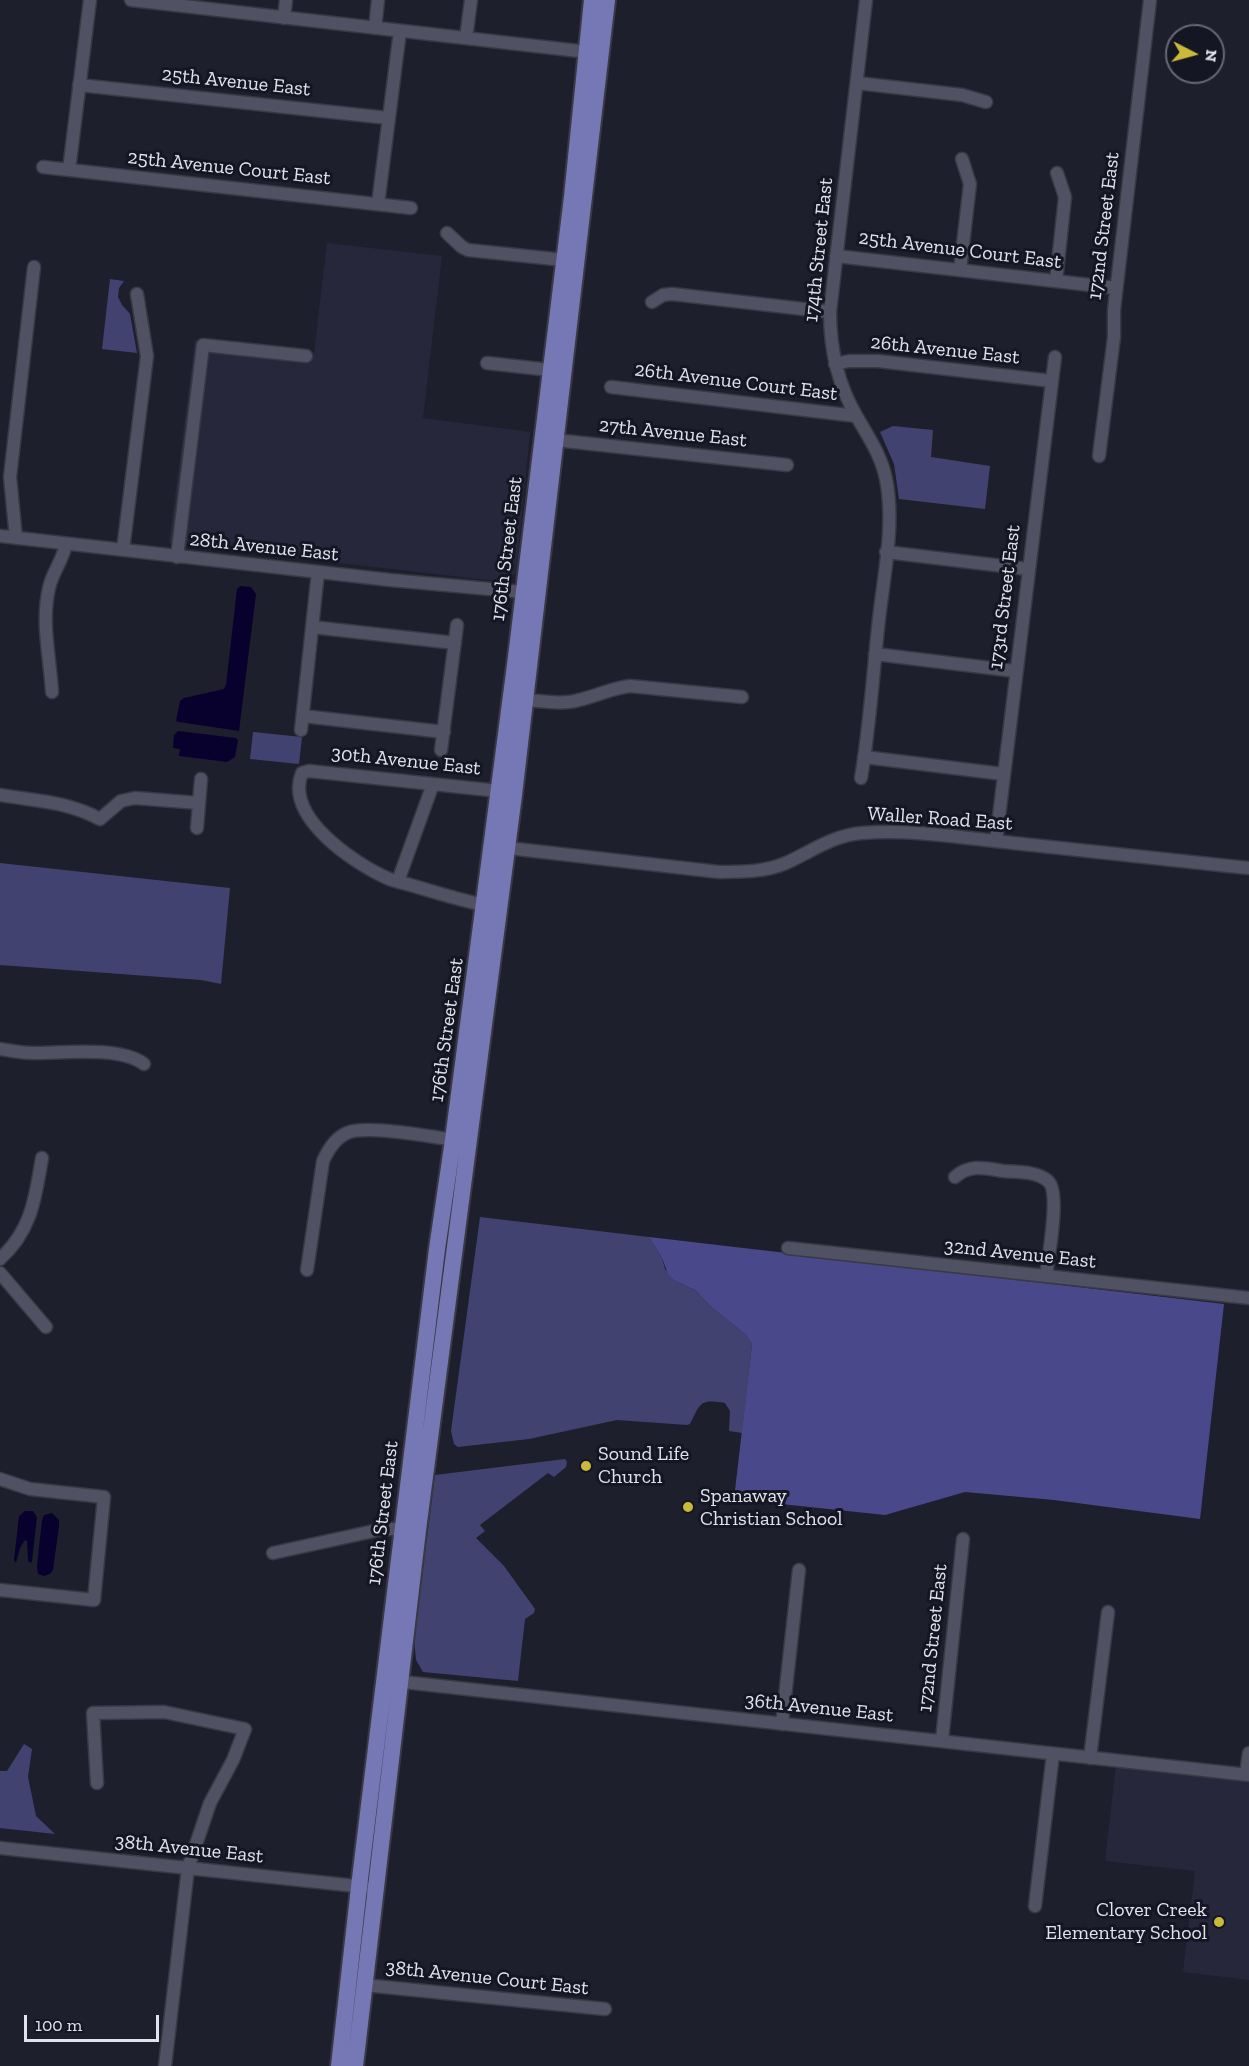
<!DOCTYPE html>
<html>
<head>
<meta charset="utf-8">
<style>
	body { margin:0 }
	#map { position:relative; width:1249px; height:2066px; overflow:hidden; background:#1e1f2d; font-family:"Zilla Slab",serif }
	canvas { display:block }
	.north { position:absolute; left:1165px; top:24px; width:60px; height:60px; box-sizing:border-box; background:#151624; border:2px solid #676874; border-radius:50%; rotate:96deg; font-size:16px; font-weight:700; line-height:24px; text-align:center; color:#e1e3ec }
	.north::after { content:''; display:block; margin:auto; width:21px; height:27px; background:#cbba39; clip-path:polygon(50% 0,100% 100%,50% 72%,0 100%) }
	.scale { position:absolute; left:24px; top:2015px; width:135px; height:27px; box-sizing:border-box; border:3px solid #e1e3ec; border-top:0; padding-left:8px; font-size:18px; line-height:21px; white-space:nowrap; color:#e1e3ec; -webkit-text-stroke:4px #151624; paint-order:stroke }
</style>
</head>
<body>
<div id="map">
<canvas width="1249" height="2066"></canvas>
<div class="north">N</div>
<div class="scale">100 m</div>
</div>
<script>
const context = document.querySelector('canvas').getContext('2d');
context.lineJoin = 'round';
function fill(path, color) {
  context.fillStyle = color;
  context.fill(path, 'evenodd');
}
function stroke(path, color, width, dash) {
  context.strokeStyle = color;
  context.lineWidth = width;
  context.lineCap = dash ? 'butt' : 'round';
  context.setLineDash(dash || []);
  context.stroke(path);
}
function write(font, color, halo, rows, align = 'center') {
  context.font = font + ' "Zilla Slab",serif';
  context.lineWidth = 6;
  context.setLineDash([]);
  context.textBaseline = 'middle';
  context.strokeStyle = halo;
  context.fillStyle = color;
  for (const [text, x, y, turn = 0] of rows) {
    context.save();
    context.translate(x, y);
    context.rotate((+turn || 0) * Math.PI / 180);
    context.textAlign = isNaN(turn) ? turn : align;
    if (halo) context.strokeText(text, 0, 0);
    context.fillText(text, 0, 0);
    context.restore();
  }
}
fill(new Path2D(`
	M 327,243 L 442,256 L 423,418 L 530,432 L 516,573 L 504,582 L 169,543 L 195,340 L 314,353 Z
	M 1116,1765 L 1249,1782 L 1249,1980 L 1183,1972 L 1195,1871 L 1105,1861 Z`), '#26273b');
fill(new Path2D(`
	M 110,279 L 124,281 L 119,288 L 118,297 L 122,305 L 130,314 L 137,353 L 102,349 Z
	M 893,426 L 933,430 L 931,457 L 990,466 L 985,509 L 899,499 L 894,464 L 880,432 Z
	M 253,732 L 302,737 L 299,764 L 250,759 Z
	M 0,863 L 230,888 L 221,984 L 201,980 L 0,965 Z
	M 480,1217 L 649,1237 L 662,1258 L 665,1269 L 675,1281 L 695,1290 L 710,1306 L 746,1335 L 752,1344 L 742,1433 L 729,1431 L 730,1411 L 725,1403 C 700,1399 701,1402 690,1424 L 687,1425 L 617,1420 L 529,1439 L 458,1447 L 454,1444 L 451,1431 Z
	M 565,1459 L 567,1462 L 566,1467 L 554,1477 L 548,1473 L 480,1525 L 485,1531 L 476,1538 L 504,1566 L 535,1609 L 534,1613 L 525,1619 L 518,1681 L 423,1672 L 416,1660 L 414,1639 L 435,1475 Z
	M 24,1744 L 32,1749 L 28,1777 L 36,1816 L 55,1834 L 0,1828 L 0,1771 L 7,1771 Z`), '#414270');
fill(new Path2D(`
	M 649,1237 L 1224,1304 L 1200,1519 L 1054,1500 L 965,1492 L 885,1515 L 734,1499 L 752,1344 L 746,1335 L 710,1306 L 695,1290 L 675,1281 L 668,1274 L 662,1258 Z`), '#49488a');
fill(new Path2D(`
	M 240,586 L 251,587 L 256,594 L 239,731 L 179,722 L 176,721 L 180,701 L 184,698 L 224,689 L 226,685 L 237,589 Z
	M 178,731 L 236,738 L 238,740 L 235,757 L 227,762 L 179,756 L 180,749 L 173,748 L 174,735 Z
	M 25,1511 L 33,1511 L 37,1517 L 32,1561 L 31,1563 L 28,1561 L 27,1541 L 25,1540 L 20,1548 L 16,1563 L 14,1560 L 19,1516 Z
	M 52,1513 L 59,1520 L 59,1526 L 53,1570 L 50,1574 L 44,1576 L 38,1574 L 37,1566 L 42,1520 L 44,1515 Z`), '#09012d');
const minor = new Path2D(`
	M 131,0 L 588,52
	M 284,18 L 286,0
	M 375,28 L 378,0
	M 466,38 L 471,0
	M 857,83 L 962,95 L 986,102
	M 79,85 L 388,118
	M 43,167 L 411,208
	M 69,170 L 90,0
	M 378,204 L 400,31
	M 447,233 L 462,247 L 468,250 L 564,260
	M 836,256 L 1116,288
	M 960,270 L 970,184 L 962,159
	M 1056,281 L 1065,197 L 1057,173
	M 652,302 L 663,295 L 672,294 L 830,312
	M 487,363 L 550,370
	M 835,364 L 849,361 L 878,361 L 1052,381
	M 611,387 L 856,416
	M 555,440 L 787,465
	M 1099,456 L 1114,337 L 1114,310 L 1150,0
	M 0,536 L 390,580 L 523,592
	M 16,538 L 10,477 L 34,267
	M 123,550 L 147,356 L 137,294
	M 886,552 L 1028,569
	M 177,557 L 203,345 L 306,356
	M 312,627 L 455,643
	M 875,654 L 1015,671
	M 52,692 C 50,657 41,623 49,588 C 52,573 63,560 66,544
	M 525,700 C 542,701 562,705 579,700 C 596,696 612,688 630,686 L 742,697
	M 303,716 L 444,732
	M 301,730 L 318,572
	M 441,750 L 457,625
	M 864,757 L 1003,774
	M 861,778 C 870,726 873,672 879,619 C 884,574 895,524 886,479 C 881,455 869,438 857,417 C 838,385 830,350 830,312 L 866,0
	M 0,795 C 36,801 66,801 100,819 L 121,801 L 135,798 L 199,803
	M 197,828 L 201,779
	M 996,841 L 1055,357
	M 499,847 L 719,872 C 742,872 765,872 786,863 C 812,851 834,835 862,833 C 912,829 964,838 1013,843 C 1091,851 1170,860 1249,868
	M 398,881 L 433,784
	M 484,905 C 460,900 437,893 414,886 C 405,883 395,882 387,878 C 354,863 284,817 302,773 L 309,771 L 499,791
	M 0,1049 C 11,1051 22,1053 33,1053 C 63,1053 120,1046 144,1064
	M 955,1177 C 970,1164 985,1168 1003,1171 C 1017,1172 1037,1171 1048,1181 C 1061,1192 1048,1258 1046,1276
	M 788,1248 L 1249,1298
	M 0,1259 C 32,1230 35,1198 42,1158
	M 307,1270 L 323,1161 C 328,1150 335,1138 347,1133 C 366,1124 437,1138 461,1141
	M 0,1273 L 46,1327
	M 0,1479 L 30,1489 L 104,1497 L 94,1600 L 0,1590
	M 273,1553 L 383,1529 L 402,1529
	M 394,1681 L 1249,1775
	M 782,1724 L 799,1570
	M 942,1740 L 963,1539
	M 1090,1758 L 1108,1612
	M 1246,1774 L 1249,1753
	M 97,1783 L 93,1713 L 164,1712 L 245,1729 L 233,1760 L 210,1803 L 188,1868 L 165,2066
	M 0,1848 L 365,1887
	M 1035,1906 L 1053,1754
	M 364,1985 L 605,2009`);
const major = new Path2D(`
	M 339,2066 L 359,1887 L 437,1249 L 453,1140 L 515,665 L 572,197 L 592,0
	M 355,2066 L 418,1530 L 514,795 L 607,0`);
stroke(minor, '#393944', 15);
stroke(major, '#393944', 20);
stroke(minor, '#505162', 12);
stroke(major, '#7678b5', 16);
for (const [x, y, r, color] of [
	[586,1466,6,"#cbba39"],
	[688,1507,6,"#cbba39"],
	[1219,1922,6,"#cbba39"]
]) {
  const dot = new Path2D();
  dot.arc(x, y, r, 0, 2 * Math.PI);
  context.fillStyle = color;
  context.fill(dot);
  stroke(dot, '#151624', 2);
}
write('20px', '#e1e3ec', '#151624', [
	["25th Avenue East",236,82,6],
	["25th Avenue Court East",229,168,6],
	["172nd Street East",1104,226,-83],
	["174th Street East",819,250,-84],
	["25th Avenue Court East",960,250,7],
	["26th Avenue East",945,350,6],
	["26th Avenue Court East",736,382,7],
	["27th Avenue East",673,433,6],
	["28th Avenue East",264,547,6],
	["176th Street East",507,549,-83],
	["173rd Street East",1005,597,-83],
	["30th Avenue East",406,761,6],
	["Waller Road East",940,819,4],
	["176th Street East",447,1030,-82],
	["32nd Avenue East",1020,1254,6],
	["176th Street East",383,1513,-83],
	["172nd Street East",933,1638,-84],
	["36th Avenue East",819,1708,6],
	["38th Avenue East",189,1849,6],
	["38th Avenue Court East",487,1978,6]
]);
write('20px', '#e1e3ec', '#151624', [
	["Sound Life",598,1454],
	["Church",598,1477],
	["Spanaway",700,1496],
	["Christian School",700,1519],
	["Clover Creek",1207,1910,"right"],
	["Elementary School",1207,1933,"right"]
], 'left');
</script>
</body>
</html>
